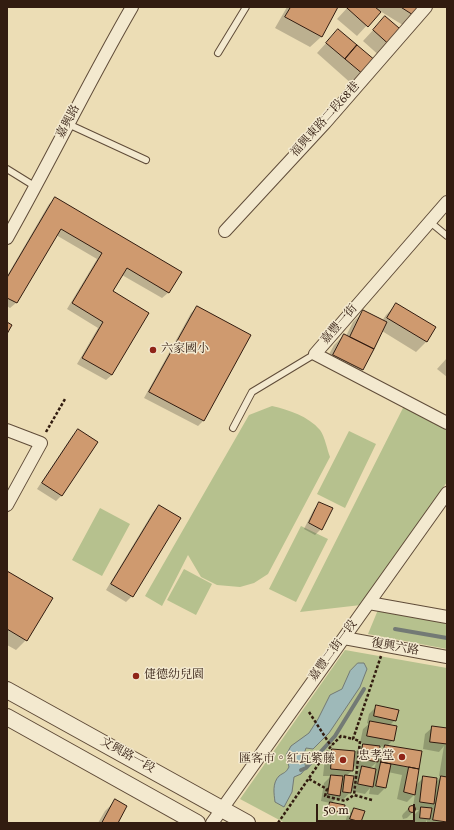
<!DOCTYPE html>
<html>
<head>
<meta charset="utf-8">
<style>
	body { margin:0 }
	#map { position:relative; width:454px; height:830px; overflow:hidden; background:#ecddb5; font-family:Vollkorn,serif }
	canvas { display:block }
	.frame { position:absolute; inset:0; border:8px solid #321c10; pointer-events:none }
	.scale { position:absolute; left:316px; top:804px; width:99px; height:18px; box-sizing:border-box; border:2px solid #321c10; border-top:0; padding-left:5px; font-size:12px; line-height:14px; white-space:nowrap; color:#321c10; -webkit-text-stroke:3px #f3e9cf; paint-order:stroke }
</style>
</head>
<body>
<div id="map">
<canvas width="454" height="830"></canvas>
<div class="frame"></div>
<div class="scale">50 m</div>
</div>
<script>
const context = document.querySelector('canvas').getContext('2d');
context.lineJoin = 'round';
function fill(path, color) {
  context.fillStyle = color;
  context.fill(path, 'evenodd');
}
function stroke(path, color, width, dash) {
  context.strokeStyle = color;
  context.lineWidth = width;
  context.lineCap = dash ? 'butt' : 'round';
  context.setLineDash(dash || []);
  context.stroke(path);
}
function write(font, color, halo, rows, align = 'center') {
  context.font = font + ' Vollkorn,"Noto Serif TC",serif';
  context.lineWidth = 3;
  context.setLineDash([]);
  context.textBaseline = 'middle';
  context.strokeStyle = halo;
  context.fillStyle = color;
  for (const [text, x, y, turn = 0] of rows) {
    context.save();
    context.translate(x, y);
    context.rotate((+turn || 0) * Math.PI / 180);
    context.textAlign = isNaN(turn) ? turn : align;
    if (halo) context.strokeText(text, 0, 0);
    context.fillText(text, 0, 0);
    context.restore();
  }
}
fill(new Path2D(`
	M 272,406 C 289,410 308,416 320,430 C 325,437 327,449 330,457 L 268,574 L 254,583 L 240,587 L 217,585 L 201,577 L 188,555 L 162,606 L 145,596 L 249,415 Z
	M 404,406 L 447,430 L 447,482 L 361,605 L 300,612 Z
	M 349,431 L 376,444 L 345,508 L 317,494 Z
	M 100,508 L 130,524 L 102,576 L 72,560 Z
	M 301,526 L 328,539 L 296,602 L 269,589 Z
	M 184,569 L 212,584 L 196,615 L 167,600 Z
	M 380,605 L 447,621 L 447,649 L 368,634 Z
	M 345,650 L 447,668 L 447,823 L 285,823 L 240,799 Z`), '#b6c18e');
const water = new Path2D(`
	M 358,663 L 364,663 L 367,669 L 360,687 L 329,733 L 313,749 L 306,748 L 303,757 L 306,768 L 301,774 L 294,777 L 292,792 L 284,807 L 275,802 C 274,794 272,783 279,776 C 284,772 285,774 289,767 L 286,755 L 291,746 L 309,733 L 318,719 L 330,695 L 342,689 L 350,671 Z`);
fill(water, '#9eb9b9');
stroke(water, '#737a75', 1);
fill(new Path2D(`
	M 287,7 L 337,7 L 321,37 L 310,47 L 275,28 Z
	M 348,7 L 423,7 L 406,27 L 380,11 L 357,36 L 337,19 Z
	M 385,17 L 404,34 L 382,58 L 363,41 Z
	M 338,30 L 375,61 L 353,85 L 317,53 Z
	M 55,199 L 180,272 L 168,293 L 162,298 L 122,275 L 112,292 L 112,375 L 106,380 L 77,364 L 98,328 L 67,309 L 97,259 L 56,235 L 16,303 L 10,308 L 7,306 L 7,276 L 49,204 Z
	M 396,305 L 435,328 L 426,342 L 416,352 L 382,331 L 362,370 L 352,380 L 323,366 L 334,345 L 344,335 L 346,336 L 353,322 L 364,311 L 382,321 L 386,315 Z
	M 197,307 L 250,336 L 203,421 L 198,426 L 144,398 L 191,313 Z
	M 447,358 L 447,377 L 437,369 Z
	M 78,431 L 62,495 L 56,501 L 37,489 L 72,436 Z
	M 320,503 L 321,529 L 315,535 L 304,529 L 314,509 Z
	M 159,506 L 132,596 L 126,602 L 106,590 L 153,512 Z
	M 7,572 L 26,640 L 16,650 L 7,645 Z
	M 377,706 L 395,720 L 390,725 L 393,740 L 387,746 L 421,752 L 416,785 L 424,777 L 435,783 L 441,777 L 439,776 L 444,746 L 439,752 L 423,749 L 425,734 L 433,727 L 447,729 L 447,823 L 427,823 L 427,820 L 425,823 L 413,823 L 414,815 L 419,810 L 415,810 L 407,818 L 403,819 L 402,816 L 403,814 L 411,806 L 413,806 L 415,794 L 407,802 L 397,799 L 402,775 L 388,772 L 385,788 L 378,795 L 369,794 L 370,788 L 365,794 L 351,791 L 343,800 L 336,799 L 331,803 L 343,813 L 341,814 L 327,811 L 330,803 L 321,801 L 324,783 L 331,776 L 323,776 L 325,758 L 332,750 L 355,752 L 364,744 L 360,743 L 363,729 L 369,724 L 367,723 L 369,714 ZM 379,746 L 384,747 L 378,753 ZM 376,763 L 374,769 L 370,768 ZM 353,766 L 361,768 L 354,775 L 354,777 L 346,776 L 353,770 Z
	M 116,800 L 116,823 L 98,823 L 105,811 Z
	M 354,809 L 360,822 L 359,823 L 345,823 L 347,816 Z`), '#0003');
stroke(new Path2D(`
	M 395,629 L 447,638
	M 301,770 L 306,768 L 335,736 L 364,689`), '#737a75', 4);
const building = new Path2D(`
	M 291,7 L 338,7 L 322,37 L 285,17 Z
	M 348,7 L 375,7 L 381,12 L 368,27 L 347,8 Z
	M 401,7 L 424,7 L 417,17 Z
	M 385,16 L 406,34 L 393,48 L 373,30 Z
	M 338,29 L 357,45 L 345,59 L 326,43 Z
	M 357,45 L 376,61 L 364,75 L 345,59 Z
	M 55,197 L 182,272 L 169,293 L 127,268 L 113,291 L 149,313 L 112,375 L 82,358 L 103,322 L 72,303 L 102,253 L 61,229 L 17,303 L 7,298 L 7,278 Z
	M 396,303 L 436,327 L 427,342 L 387,318 Z
	M 197,306 L 251,335 L 204,421 L 149,392 Z
	M 363,310 L 387,322 L 374,349 L 350,337 Z
	M 7,322 L 12,325 L 7,334 Z
	M 344,334 L 374,349 L 363,370 L 333,355 Z
	M 78,429 L 98,442 L 62,496 L 42,483 Z
	M 319,502 L 333,508 L 322,530 L 309,523 Z
	M 159,505 L 181,518 L 133,597 L 111,584 Z
	M 7,571 L 53,598 L 27,641 L 7,629 Z
	M 376,705 L 399,710 L 396,721 L 374,716 Z
	M 370,721 L 397,726 L 394,741 L 367,736 Z
	M 432,726 L 447,728 L 447,744 L 430,742 Z
	M 363,744 L 380,746 L 378,762 L 361,759 Z
	M 385,745 L 422,751 L 419,769 L 381,762 Z
	M 332,749 L 355,751 L 353,771 L 331,769 Z
	M 381,762 L 391,764 L 386,788 L 376,786 Z
	M 362,766 L 376,769 L 373,787 L 358,784 Z
	M 409,767 L 419,769 L 415,795 L 404,792 Z
	M 331,775 L 343,776 L 340,796 L 328,794 Z
	M 345,775 L 354,776 L 351,793 L 343,792 Z
	M 423,776 L 437,778 L 434,804 L 420,802 Z
	M 441,776 L 447,777 L 447,822 L 433,820 Z
	M 115,799 L 127,806 L 118,823 L 102,823 Z
	M 330,802 L 345,805 L 344,813 L 328,810 Z
	M408.5 809a3.5 3.5 0 1 1 7 0a3.5 3.5 0 1 1-7 0Z
	M 421,807 L 432,808 L 430,819 L 420,818 Z
	M 354,808 L 365,811 L 361,822 L 350,819 Z`);
fill(building, '#cf9a6f');
stroke(building, '#321c10', 1);
const service = new Path2D(`
	M 218,53 L 246,7
	M 68,124 L 146,160
	M 7,169 L 36,187
	M 430,222 L 447,236
	M 233,428 L 252,392 L 315,354`);
const minor = new Path2D(`
	M 447,202 L 315,354 L 447,423
	M 225,231 L 325,123 L 426,7
	M 7,238 C 50,162 88,83 132,7
	M 7,430 L 41,443 L 7,505
	M 369,603 L 447,617
	M 344,638 L 447,657
	M 212,823 L 447,493`);
const tertiary = new Path2D(`
	M 7,690 L 247,823
	M 7,717 L 197,823`);
stroke(service, '#604c39', 8);
stroke(minor, '#604c39', 14);
stroke(tertiary, '#604c39', 18);
stroke(new Path2D(`
	M 46,432 L 65,399
	M 309,712 L 331,746
	M 309,779 L 327,789 L 325,796 L 345,801 L 354,795
	M 372,800 L 354,795 L 360,741 L 353,739 L 381,656
	M 278,823 L 331,746 L 341,736 L 353,739`), '#321c10', 2.5, [3, 2]);
stroke(service, '#f3e9cf', 6);
stroke(minor, '#f3e9cf', 12);
stroke(tertiary, '#f3e9cf', 16);
for (const [x, y, r, color] of [
	[153,350,4,"#8f2418"],
	[136,676,4,"#8f2418"],
	[402,757,4,"#8f2418"],
	[343,760,4,"#8f2418"]
]) {
  const dot = new Path2D();
  dot.arc(x, y, r, 0, 2 * Math.PI);
  context.fillStyle = color;
  context.fill(dot);
  stroke(dot, '#f3e9cf', 1.5);
}
write('12px', '#321c10', '#f3e9cf', [
	["福興東路二段68巷",326,120,-48],
	["嘉興路",69,122,-62],
	["嘉豐一街",340,325,-49],
	["復興六路",395,648,10],
	["嘉豐二街一段",334,651,-54],
	["文興路一段",127,756,29]
]);
write('12px', '#321c10', '#f3e9cf', [
	["六家國小",161,350],
	["倢德幼兒園",144,676],
	["忠孝堂",394,757,"right"],
	["匯客市。紅瓦紫藤",335,760,"right"]
], 'left');
</script>
</body>
</html>
